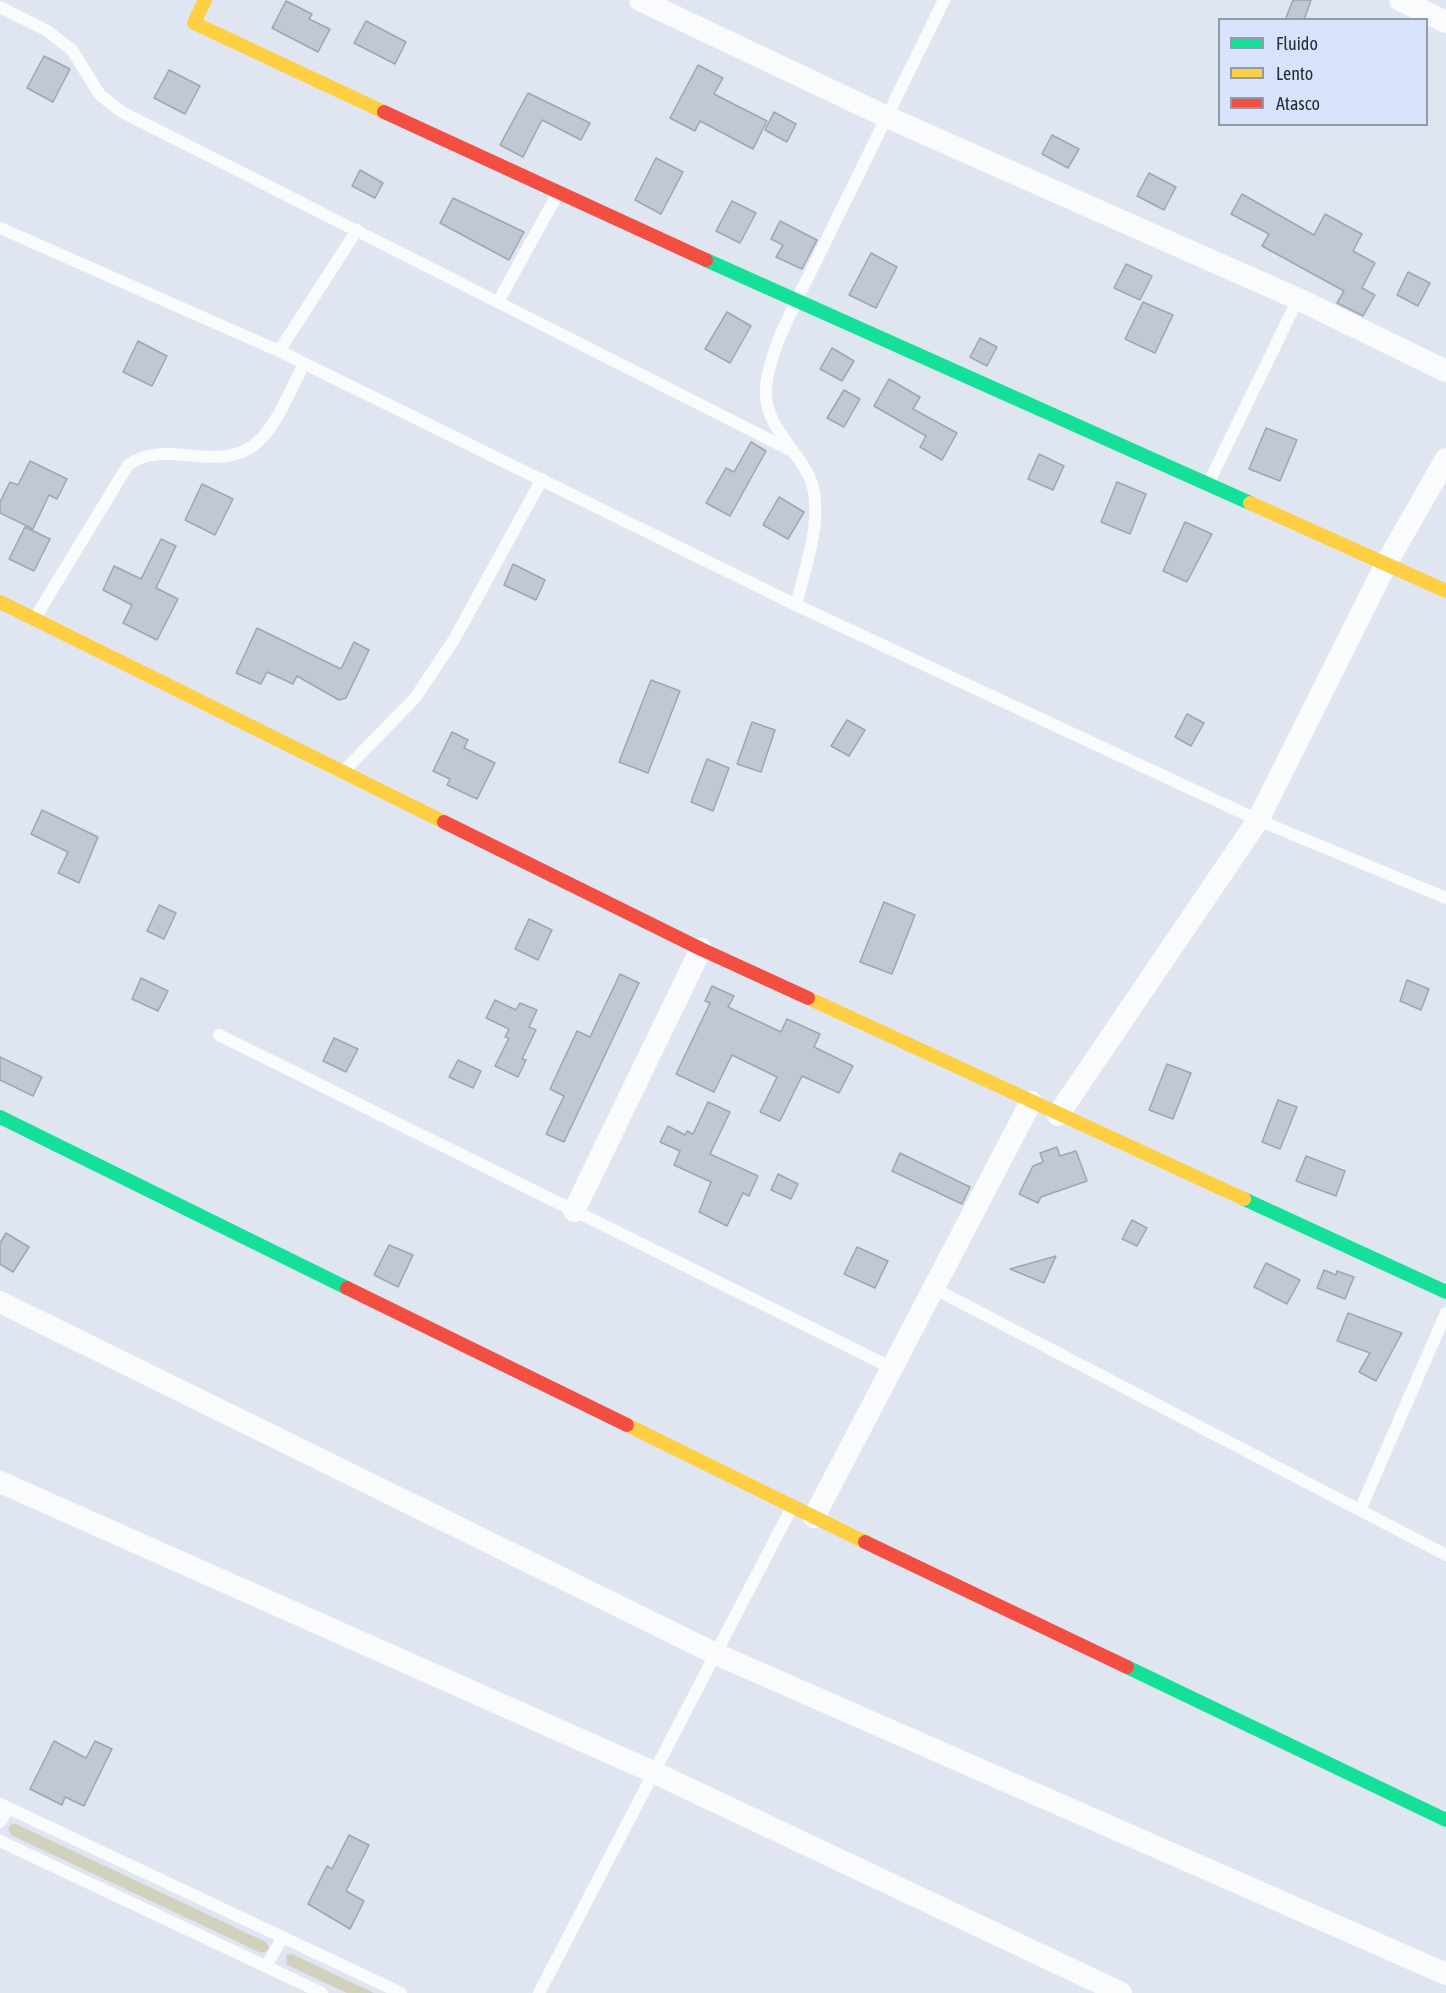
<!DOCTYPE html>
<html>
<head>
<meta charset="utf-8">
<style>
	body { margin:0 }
	#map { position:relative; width:1446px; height:1993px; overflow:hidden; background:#dfe6f2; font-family:"Asap Condensed",sans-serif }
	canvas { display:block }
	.legend { position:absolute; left:1218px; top:18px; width:210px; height:108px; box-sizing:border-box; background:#d7e3fa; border:2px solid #919aab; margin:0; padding:8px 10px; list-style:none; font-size:18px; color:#282c34 }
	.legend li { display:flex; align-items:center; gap:12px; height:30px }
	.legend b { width:30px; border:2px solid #919aab }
</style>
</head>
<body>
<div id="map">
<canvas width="1446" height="1993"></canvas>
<ul class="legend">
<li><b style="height:8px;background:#16e098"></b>Fluido</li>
<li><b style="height:8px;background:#ffcf43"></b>Lento</li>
<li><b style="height:8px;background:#f24e42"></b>Atasco</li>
</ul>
</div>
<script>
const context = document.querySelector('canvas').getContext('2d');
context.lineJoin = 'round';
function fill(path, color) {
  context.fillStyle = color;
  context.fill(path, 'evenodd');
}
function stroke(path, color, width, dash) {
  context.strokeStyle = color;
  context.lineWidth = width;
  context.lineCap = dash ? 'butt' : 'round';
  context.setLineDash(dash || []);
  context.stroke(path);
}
fill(new Path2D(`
	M 16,1824 L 266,1942 L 269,1947 L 267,1951 L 261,1953 L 11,1835 L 8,1829 L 10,1825 Z
	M 292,1954 L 374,1993 L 347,1993 L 287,1965 L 286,1955 Z`), '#d1d2bd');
const building = new Path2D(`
	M 1293,0 L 1311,0 L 1304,20 L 1285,20 Z
	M 286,1 L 312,14 L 309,19 L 330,29 L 318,52 L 272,28 Z
	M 366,21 L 406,42 L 395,64 L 354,43 Z
	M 44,56 L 70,69 L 53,102 L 27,88 Z
	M 698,65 L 723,78 L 714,94 L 767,121 L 753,149 L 700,121 L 695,131 L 670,118 Z
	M 169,70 L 200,86 L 185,114 L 154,98 Z
	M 528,93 L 590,123 L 581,140 L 542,120 L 523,157 L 500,145 Z
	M 774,112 L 796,124 L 787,142 L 765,130 Z
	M 1052,135 L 1079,149 L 1068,168 L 1042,154 Z
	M 656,158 L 683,172 L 661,214 L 635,200 Z
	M 360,170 L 383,183 L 375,198 L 352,186 Z
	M 1149,173 L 1176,187 L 1164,210 L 1137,196 Z
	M 1242,194 L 1314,235 L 1325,214 L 1362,234 L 1353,251 L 1375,263 L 1362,288 L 1375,295 L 1363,316 L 1337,303 L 1344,291 L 1262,246 L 1269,234 L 1231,214 Z
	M 453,198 L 524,232 L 509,260 L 440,223 Z
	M 732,201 L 756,213 L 740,243 L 716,231 Z
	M 780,221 L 817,240 L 802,269 L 776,257 L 783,245 L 771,239 Z
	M 871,253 L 897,267 L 876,308 L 849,295 Z
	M 1126,264 L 1152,276 L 1140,300 L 1114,288 Z
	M 1408,272 L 1430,283 L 1418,306 L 1397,295 Z
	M 1143,302 L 1173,315 L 1155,353 L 1125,339 Z
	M 727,312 L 751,326 L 730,363 L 705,349 Z
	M 980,338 L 997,347 L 987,366 L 970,357 Z
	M 138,341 L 167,356 L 152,386 L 123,372 Z
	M 832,348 L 854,361 L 842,381 L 820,369 Z
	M 889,379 L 920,397 L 913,409 L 957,433 L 942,460 L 920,447 L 926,436 L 874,406 Z
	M 844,390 L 860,399 L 844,427 L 827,418 Z
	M 1266,428 L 1297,440 L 1280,481 L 1249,469 Z
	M 751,442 L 766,451 L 730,516 L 706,503 L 726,468 L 734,472 Z
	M 1039,454 L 1064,466 L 1053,490 L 1028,479 Z
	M 30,461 L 67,479 L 57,499 L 49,495 L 33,529 L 0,513 L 0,502 L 10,482 L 18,485 Z
	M 1117,482 L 1146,494 L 1130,534 L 1101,522 Z
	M 202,484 L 233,499 L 215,535 L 185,520 Z
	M 779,497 L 804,512 L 788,539 L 763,525 Z
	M 1185,522 L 1212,534 L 1187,582 L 1163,571 Z
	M 25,527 L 50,539 L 34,571 L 9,559 Z
	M 161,539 L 176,546 L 156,588 L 178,599 L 157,640 L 123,623 L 132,605 L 103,590 L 114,566 L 141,579 Z
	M 513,564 L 545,580 L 536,600 L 504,585 Z
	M 257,628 L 341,669 L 354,642 L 369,650 L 346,698 L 339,700 L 297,676 L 293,684 L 267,672 L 261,684 L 236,673 Z
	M 651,680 L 680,691 L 648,773 L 619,762 Z
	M 1187,714 L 1204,723 L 1191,746 L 1175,737 Z
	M 847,720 L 865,730 L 849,756 L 831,746 Z
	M 752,722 L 775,730 L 761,772 L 737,764 Z
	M 452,732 L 468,740 L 464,748 L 495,763 L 477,799 L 447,785 L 450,779 L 433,771 Z
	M 707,759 L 729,768 L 713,811 L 691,802 Z
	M 42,810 L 98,837 L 79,883 L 58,873 L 68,852 L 31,834 Z
	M 884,902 L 915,915 L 892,974 L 860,962 Z
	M 159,905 L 176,913 L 164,939 L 147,931 Z
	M 529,919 L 552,930 L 538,960 L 515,949 Z
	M 620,974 L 639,983 L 564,1142 L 546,1134 L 564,1096 L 550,1089 L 577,1031 L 590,1037 Z
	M 141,978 L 168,991 L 158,1011 L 132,999 Z
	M 1407,980 L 1429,989 L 1421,1010 L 1400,1001 Z
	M 712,986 L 734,996 L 728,1007 L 781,1032 L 787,1019 L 820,1034 L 814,1047 L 853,1066 L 839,1093 L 802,1076 L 780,1121 L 760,1112 L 777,1077 L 732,1055 L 714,1092 L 676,1074 L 710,1003 L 705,1001 Z
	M 495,1000 L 516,1010 L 520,1003 L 537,1010 L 529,1027 L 536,1030 L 522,1059 L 526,1060 L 518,1077 L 495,1066 L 509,1038 L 505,1037 L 509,1029 L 486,1018 Z
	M 334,1038 L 358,1049 L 346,1072 L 323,1061 Z
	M 0,1057 L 42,1077 L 33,1096 L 0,1080 Z
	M 458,1060 L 481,1071 L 473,1088 L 449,1077 Z
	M 1167,1064 L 1191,1073 L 1173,1119 L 1149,1110 Z
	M 1278,1100 L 1297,1107 L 1280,1149 L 1262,1142 Z
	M 708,1102 L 730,1112 L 710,1154 L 758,1176 L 749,1196 L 743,1193 L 727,1226 L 699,1212 L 711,1182 L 674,1165 L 680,1151 L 660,1142 L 668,1126 L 685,1135 L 687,1131 L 693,1134 Z
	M 1057,1147 L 1060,1156 L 1076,1151 L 1087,1181 L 1041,1197 L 1038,1203 L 1019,1194 L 1033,1166 L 1043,1162 L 1040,1153 Z
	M 900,1153 L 970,1187 L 962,1204 L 892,1171 Z
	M 1306,1156 L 1345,1171 L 1336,1196 L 1296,1181 Z
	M 778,1174 L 798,1184 L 791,1199 L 771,1190 Z
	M 1132,1220 L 1147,1228 L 1137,1246 L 1122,1239 Z
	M 6,1233 L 29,1247 L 13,1272 L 0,1264 L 0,1243 Z
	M 389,1245 L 413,1255 L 398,1287 L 374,1275 Z
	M 857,1247 L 888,1261 L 875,1288 L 844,1274 Z
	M 1056,1256 L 1044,1283 L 1010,1269 Z
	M 1266,1263 L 1300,1280 L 1287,1304 L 1254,1287 Z
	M 1324,1270 L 1336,1275 L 1337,1271 L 1354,1277 L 1345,1299 L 1317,1288 Z
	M 1348,1313 L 1402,1333 L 1376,1381 L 1359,1372 L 1370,1353 L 1337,1341 Z
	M 54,1741 L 86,1758 L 95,1741 L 112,1749 L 84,1806 L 65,1797 L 62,1805 L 30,1789 Z
	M 349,1835 L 369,1845 L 346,1891 L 364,1901 L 350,1929 L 308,1904 L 327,1866 L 332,1869 Z`);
fill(building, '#c0c7d5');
stroke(building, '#a0a6ae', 1.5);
stroke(new Path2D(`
	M 0,7 L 46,30 L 72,50 L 100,95 L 122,112 L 790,450
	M 0,228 L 279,351 L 796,605 L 1258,820 L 1446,898
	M 498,302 L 557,195
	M 279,351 L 357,230
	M 1208,484 L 1298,299
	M 796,605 C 805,568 826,512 809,476 C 796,448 763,424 766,388 C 769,347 804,287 822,249 C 863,166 903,83 944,0
	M 35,618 L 128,465 C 168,436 221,478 260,440 C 279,421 291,388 304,364
	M 344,771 L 415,698 L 455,638 L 542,479
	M 219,1035 L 892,1368
	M 933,1288 L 1446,1555
	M 1360,1510 L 1446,1313
	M 0,1804 L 401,1993
	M 0,1822 L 8,1808
	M 0,1841 L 322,1993
	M 266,1966 L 283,1937
	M 539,1993 L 792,1507`), '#fafbfd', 12);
stroke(new Path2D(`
	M 640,0 L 887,117 L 1298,299 L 1446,371
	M 1400,0 L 1446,22
	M 1058,1115 L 1258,820 L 1386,564 L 1446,459
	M 574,1211 L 701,949
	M 0,1302 L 716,1654 L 1446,1974
	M 0,1482 L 653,1772 L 1121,1993
	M 814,1517 L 1031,1102`), '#fafbfd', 22);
stroke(new Path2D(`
	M 706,260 L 1250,503
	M 0,1117 L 347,1288
	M 1244,1199 L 1446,1292
	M 1127,1667 L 1446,1820`), '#16e098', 14);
stroke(new Path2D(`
	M 205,0 L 194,23 L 384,112
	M 1250,503 L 1446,591
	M 0,602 L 444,822
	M 808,998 L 1244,1199
	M 627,1425 L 865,1542`), '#ffcf43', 14);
stroke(new Path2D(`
	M 384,112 L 706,260
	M 444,822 L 701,949 L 808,998
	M 347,1288 L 627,1425
	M 865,1542 L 1127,1667`), '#f24e42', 14);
</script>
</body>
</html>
